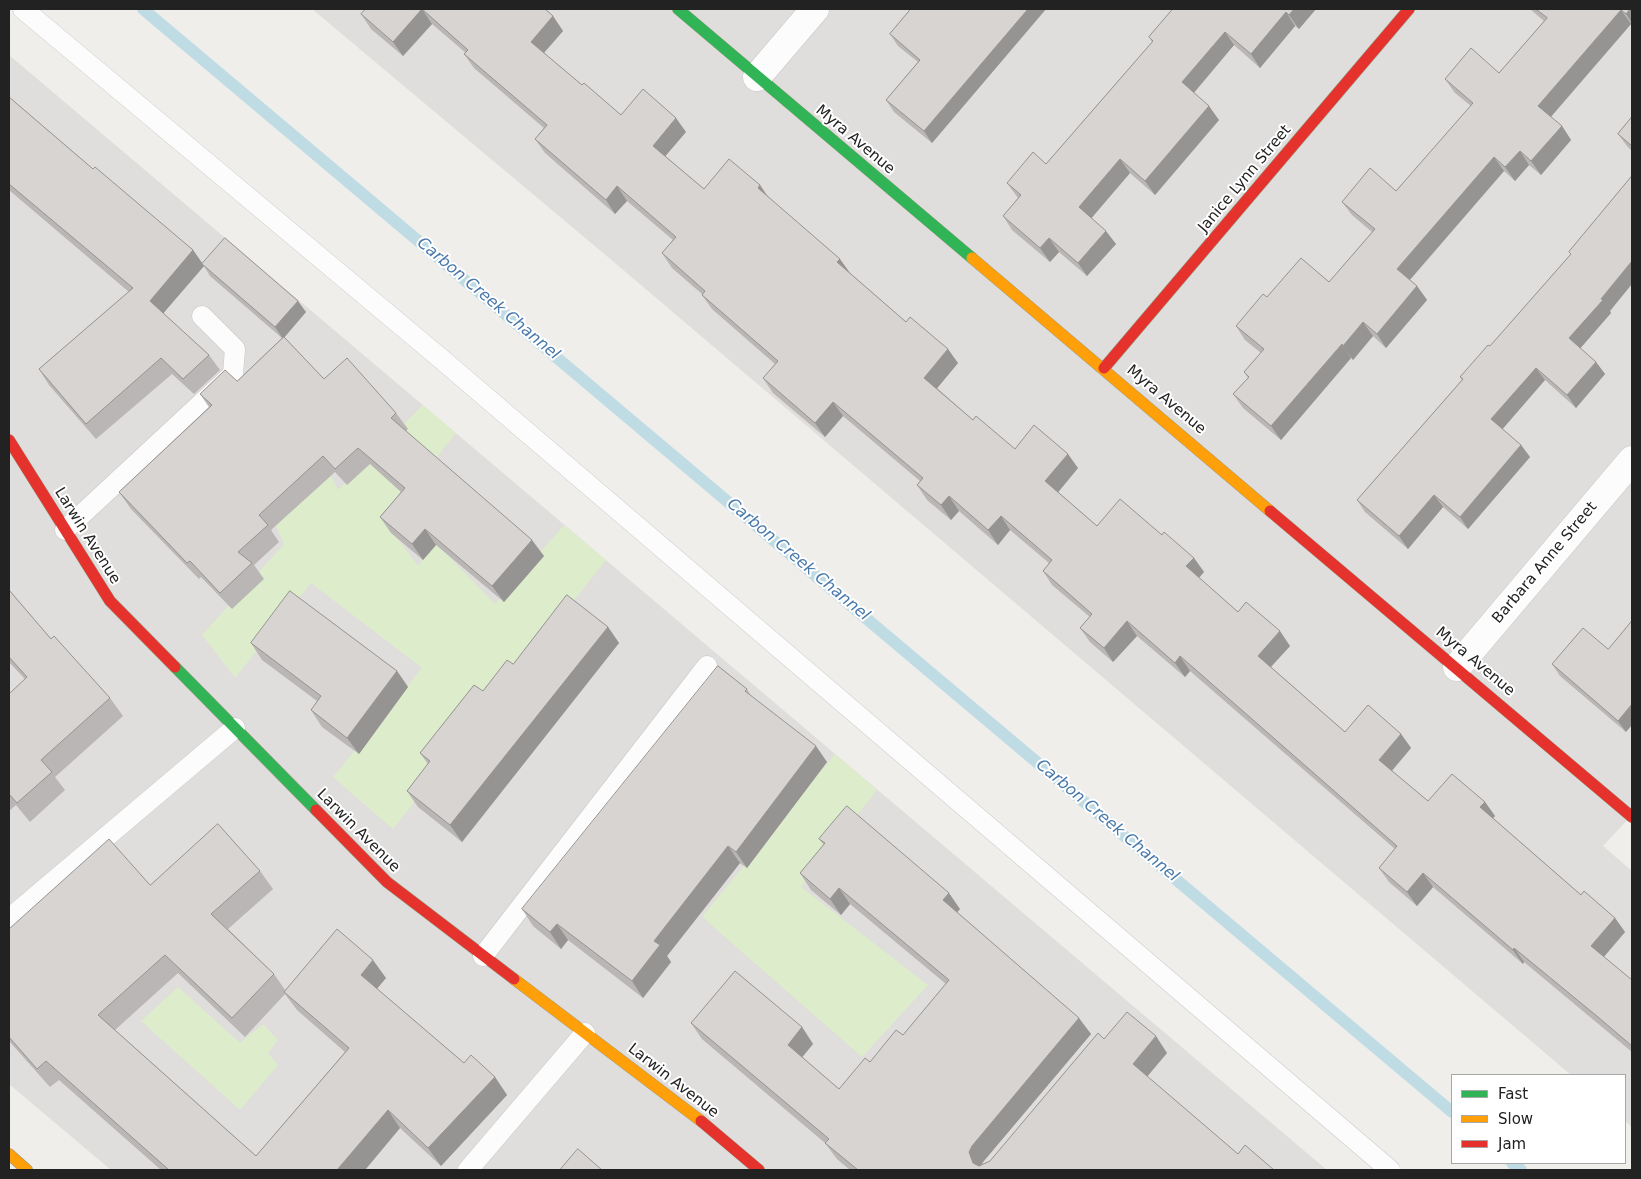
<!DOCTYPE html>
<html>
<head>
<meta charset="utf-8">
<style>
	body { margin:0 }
	#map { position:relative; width:1641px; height:1179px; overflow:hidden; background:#f0eeeb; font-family:"DejaVu Sans",sans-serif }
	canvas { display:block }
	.frame { position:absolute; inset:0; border:10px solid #222; pointer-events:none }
	.legend { position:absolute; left:1451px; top:1074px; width:175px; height:90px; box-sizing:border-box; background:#fff; border:1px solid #a7a7a7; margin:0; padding:6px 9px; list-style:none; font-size:15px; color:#222 }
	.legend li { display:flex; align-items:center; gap:10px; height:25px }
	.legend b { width:25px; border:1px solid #a7a7a7 }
</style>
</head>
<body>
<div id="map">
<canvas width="1641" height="1179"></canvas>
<div class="frame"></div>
<ul class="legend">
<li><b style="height:6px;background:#30b455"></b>Fast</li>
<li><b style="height:6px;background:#ff9f0a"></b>Slow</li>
<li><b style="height:6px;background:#e5322d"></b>Jam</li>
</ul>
</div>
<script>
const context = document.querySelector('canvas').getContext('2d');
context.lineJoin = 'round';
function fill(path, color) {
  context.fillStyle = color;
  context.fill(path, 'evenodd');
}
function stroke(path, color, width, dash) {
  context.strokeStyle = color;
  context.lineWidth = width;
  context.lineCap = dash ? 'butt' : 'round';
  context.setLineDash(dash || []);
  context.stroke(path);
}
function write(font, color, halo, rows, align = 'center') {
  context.font = font + ' "DejaVu Sans",sans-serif';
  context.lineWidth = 4;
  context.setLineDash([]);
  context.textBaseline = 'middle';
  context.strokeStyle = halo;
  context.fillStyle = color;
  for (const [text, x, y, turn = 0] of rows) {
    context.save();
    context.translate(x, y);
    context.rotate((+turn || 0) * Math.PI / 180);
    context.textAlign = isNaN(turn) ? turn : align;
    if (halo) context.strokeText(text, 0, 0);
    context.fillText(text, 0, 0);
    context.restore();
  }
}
fill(new Path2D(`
	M 312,9 L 1632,9 L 1632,815 L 1603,846 L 1632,871 L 1632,1127 L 1625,1121 L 1625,1075 L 1571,1075 L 615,263 Z
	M 9,55 L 1327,1170 L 111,1170 L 9,1084 Z`), '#dfdedc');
fill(new Path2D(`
	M 423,405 L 456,433 L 385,522 L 418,566 L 434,541 L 495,604 L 564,525 L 606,560 L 393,829 L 333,777 L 422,668 L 311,583 L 235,678 L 202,635 L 284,544 L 275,524 L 331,476 L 338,490 Z
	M 835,754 L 877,790 L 801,887 L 928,985 L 862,1057 L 702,917 Z
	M 178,987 L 240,1043 L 263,1024 L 278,1040 L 268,1053 L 278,1065 L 240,1110 L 141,1021 Z`), '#ddeccb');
stroke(new Path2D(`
	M 143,9 L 1452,1112
	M 1512,1163 L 1521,1170`), '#bfdbe3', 12);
const lane = new Path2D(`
	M 23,9 L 439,357 L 1390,1170
	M 65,530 L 233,374 L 235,349 L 202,316
	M 9,919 L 235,728
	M 483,956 L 707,666
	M 468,1170 L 585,1033`);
const street = new Path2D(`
	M 757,77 L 815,9
	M 1457,667 L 1632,460`);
const fast = new Path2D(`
	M 678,9 L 972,258
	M 175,667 L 316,810`);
const slow = new Path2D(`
	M 972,258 L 1270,511
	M 514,979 L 701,1121
	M 9,1154 L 27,1170`);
const jam = new Path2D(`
	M 1104,368 L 1409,9
	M 9,440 L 110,601 L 175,667
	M 1270,511 L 1632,817
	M 316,810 L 387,882 L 514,979
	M 701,1121 L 759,1170`);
stroke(lane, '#c9c8c7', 21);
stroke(street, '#c9c8c7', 29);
stroke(fast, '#999a82', 12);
stroke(slow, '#999a82', 12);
stroke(jam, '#999a82', 12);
stroke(lane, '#fdfcfc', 20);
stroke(street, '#fdfcfc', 28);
stroke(fast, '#30b455', 11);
stroke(slow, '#ff9f0a', 11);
stroke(jam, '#e5322d', 11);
fill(new Path2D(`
	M 366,9 L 545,9 L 553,16 L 563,31 L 544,53 L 582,85 L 621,115 L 686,132 L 665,156 L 704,189 L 760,185 L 768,197 L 850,273 L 906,322 L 958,363 L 937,388 L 973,420 L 1015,449 L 1078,468 L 1058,492 L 1097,526 L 1162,535 L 1194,558 L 1204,572 L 1199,578 L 1238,612 L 1290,646 L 1271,667 L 1345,732 L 1401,734 L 1411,748 L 1392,771 L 1428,801 L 1485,802 L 1495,816 L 1493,818 L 1581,895 L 1615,918 L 1625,932 L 1604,957 L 1632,980 L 1632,1052 L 1524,962 L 1523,964 L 1433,887 L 1417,906 L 1389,882 L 1379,868 L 1395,849 L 1190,671 L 1185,677 L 1137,636 L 1113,662 L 1090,642 L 1080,628 L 1090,617 L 1052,585 L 1043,571 L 1049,563 L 1010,530 L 998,545 L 959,511 L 951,520 L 927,500 L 917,485 L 920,481 L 843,416 L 825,437 L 773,393 L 763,378 L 775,364 L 712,309 L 702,295 L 702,294 L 672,268 L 662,253 L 673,240 L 627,201 L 615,214 L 545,153 L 535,139 L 544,128 L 474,68 L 464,54 L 466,53 L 432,24 L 403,56 L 371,29 L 361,14 Z
	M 911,9 L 1046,9 L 932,143 L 894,112 L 886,100 L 918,62 L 898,46 L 890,34 Z
	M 1173,9 L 1316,9 L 1299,29 L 1295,26 L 1260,68 L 1234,45 L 1194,93 L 1219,120 L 1155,195 L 1130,173 L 1091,218 L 1116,244 L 1087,276 L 1059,252 L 1050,262 L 1012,230 L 1003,216 L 1018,198 L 1007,183 L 1046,164 L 1152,42 L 1149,37 Z
	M 1530,9 L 1632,9 L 1632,25 L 1631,24 L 1551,117 L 1562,126 L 1571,140 L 1541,175 L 1529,165 L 1515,181 L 1504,171 L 1410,280 L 1417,286 L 1427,300 L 1386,348 L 1373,336 L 1353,360 L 1351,358 L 1281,440 L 1243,408 L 1233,394 L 1248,378 L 1244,372 L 1261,353 L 1245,340 L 1236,326 L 1267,297 L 1329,282 L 1372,232 L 1352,215 L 1342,202 L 1396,191 L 1471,106 L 1455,93 L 1445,79 L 1499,73 L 1544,21 Z
	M 9,97 L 93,169 L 193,250 L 203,264 L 306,312 L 284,337 L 324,379 L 396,413 L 408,429 L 406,431 L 544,556 L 504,602 L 436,545 L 423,560 L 391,533 L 380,517 L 401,492 L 370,464 L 347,485 L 335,472 L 271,530 L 279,542 L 254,565 L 264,579 L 232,609 L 201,577 L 199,579 L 131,509 L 119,492 L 209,407 L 200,394 L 237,381 L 282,338 L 210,276 L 204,266 L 163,313 L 209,355 L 220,370 L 194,394 L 172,374 L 96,439 L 49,385 L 39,369 L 129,292 L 9,190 Z
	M 1632,117 L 1632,151 L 1627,146 L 1618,134 Z
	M 1632,176 L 1610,311 L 1611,313 L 1580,348 L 1596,362 L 1605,374 L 1576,408 L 1545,380 L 1502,429 L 1521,445 L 1530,457 L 1468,529 L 1443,507 L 1408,549 L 1365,512 L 1357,500 L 1462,380 L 1460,377 L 1490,346 L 1571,254 L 1569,252 Z
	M 9,590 L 51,639 L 110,698 L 123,716 L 55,777 L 65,790 L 30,822 L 16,805 L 9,811 L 9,694 L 25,679 L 9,662 Z
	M 608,627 L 619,643 L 462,842 L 418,807 L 407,791 L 428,764 L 420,753 L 483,691 L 513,664 Z
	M 251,643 L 397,671 L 408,687 L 359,754 L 322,727 L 311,710 L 317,701 L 262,660 Z
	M 1608,649 L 1626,732 L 1560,676 L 1552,664 Z
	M 747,689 L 751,696 L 827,762 L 747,868 L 740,863 L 667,956 L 671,962 L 643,998 L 568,940 L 561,949 L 533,926 L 522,909 Z
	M 819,839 L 960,909 L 957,912 L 1091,1034 L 983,1162 L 982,1164 L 990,1161 L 1104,1039 L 1167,1053 L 1147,1077 L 1238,1154 L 1274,1170 L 850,1170 L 837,1159 L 825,1143 L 702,1039 L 691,1023 L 802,1027 L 813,1044 L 802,1057 L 839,1089 L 870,1062 L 903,1035 L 946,984 L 850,904 L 841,915 L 811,890 L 800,873 L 824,845 Z
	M 260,871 L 273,889 L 228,929 L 274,974 L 285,990 L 386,978 L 377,989 L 464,1063 L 495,1077 L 507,1095 L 441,1166 L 400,1128 L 365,1170 L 161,1170 L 59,1080 L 50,1087 L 9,1041 L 9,929 L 150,885 ZM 178,973 L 245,1037 L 285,994 L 297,1010 L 345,1052 L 256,1156 L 115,1030 Z`), '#b9b6b5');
fill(new Path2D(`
	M 422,9 L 432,24 L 403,56 L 393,42 Z
	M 1028,9 L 1046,9 L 932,143 L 924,131 Z
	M 1294,9 L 1316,9 L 1299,29 L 1289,15 Z
	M 1630,9 L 1632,9 L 1632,23 L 1626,14 Z
	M 1621,10 L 1631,24 L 1548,120 L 1538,106 Z
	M 1286,12 L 1295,26 L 1260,68 L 1251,54 Z
	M 553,16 L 563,31 L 541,56 L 531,42 Z
	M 1225,32 L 1234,45 L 1191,96 L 1182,82 Z
	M 1209,106 L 1219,120 L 1155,195 L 1145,181 Z
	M 676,118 L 686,132 L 662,160 L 653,146 Z
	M 1562,126 L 1571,140 L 1541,175 L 1531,161 Z
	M 1520,151 L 1529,165 L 1515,181 L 1505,167 Z
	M 1494,157 L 1504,171 L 1407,283 L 1397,269 Z
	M 1120,159 L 1130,173 L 1089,221 L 1079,207 Z
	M 760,185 L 770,200 L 758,188 Z
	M 617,186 L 627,201 L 615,214 L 606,200 Z
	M 1106,231 L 1116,244 L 1087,276 L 1078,263 Z
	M 1049,238 L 1059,252 L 1050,262 L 1040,248 Z
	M 193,250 L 204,266 L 161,316 L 150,301 Z
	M 840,259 L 850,273 L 847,276 L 837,262 Z
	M 1632,261 L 1632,284 L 1610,311 L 1611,313 L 1578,351 L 1569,338 Z
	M 1417,286 L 1427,300 L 1386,348 L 1377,334 Z
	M 298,301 L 306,312 L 283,339 L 275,327 Z
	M 1363,322 L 1373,336 L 1353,360 L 1343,346 Z
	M 1342,344 L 1351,358 L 1281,440 L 1271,426 Z
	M 948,349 L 958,363 L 934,392 L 924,378 Z
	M 1596,362 L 1605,374 L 1576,408 L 1567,395 Z
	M 1536,368 L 1545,380 L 1500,432 L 1491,419 Z
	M 833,402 L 843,416 L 825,437 L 815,423 Z
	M 1521,445 L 1530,457 L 1468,529 L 1460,517 Z
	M 1068,454 L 1078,468 L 1055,496 L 1045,481 Z
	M 1434,495 L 1443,507 L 1408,549 L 1399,536 Z
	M 949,496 L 959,511 L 951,520 L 941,505 Z
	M 1001,516 L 1010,530 L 998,545 L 988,530 Z
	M 425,529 L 436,545 L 423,560 L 412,544 Z
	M 532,540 L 544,556 L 504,602 L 492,586 Z
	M 1194,558 L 1204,572 L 1196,581 L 1186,566 Z
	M 1127,621 L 1137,636 L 1113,662 L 1104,648 Z
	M 608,627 L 619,643 L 462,842 L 450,825 Z
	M 1280,631 L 1290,646 L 1268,670 L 1258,656 Z
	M 1180,656 L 1190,671 L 1185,677 L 1175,663 Z
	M 397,671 L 408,687 L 359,754 L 347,738 Z
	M 1632,704 L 1632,725 L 1626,732 L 1618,721 Z
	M 1401,734 L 1411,748 L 1389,774 L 1379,760 Z
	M 816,746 L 827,762 L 747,868 L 736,852 Z
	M 1485,802 L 1495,816 L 1490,821 L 1480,807 Z
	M 728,846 L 740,863 L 667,956 L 671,962 L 643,998 L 632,981 L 654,941 Z
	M 1423,873 L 1433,887 L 1417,906 L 1407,892 Z
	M 839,888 L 850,904 L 841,915 L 830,899 Z
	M 949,893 L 960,909 L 954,916 L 943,900 Z
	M 1615,918 L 1625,932 L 1601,960 L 1591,946 Z
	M 557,924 L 568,940 L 561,949 L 550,932 Z
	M 1514,948 L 1524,962 L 1523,964 L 1513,950 Z
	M 373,960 L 386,978 L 373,993 L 361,975 Z
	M 1079,1018 L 1091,1034 L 983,1162 L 980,1168 L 973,1163 L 969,1152 L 972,1146 Z
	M 802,1027 L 813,1044 L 799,1061 L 788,1045 Z
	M 1156,1036 L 1167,1053 L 1144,1080 L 1133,1064 Z
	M 495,1077 L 507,1095 L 441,1166 L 428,1148 Z
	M 388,1110 L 400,1128 L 365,1170 L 337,1170 Z`), '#969493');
const building = new Path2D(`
	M 366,9 L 545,9 L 553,16 L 531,42 L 582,85 L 584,83 L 621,115 L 643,89 L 676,118 L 653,146 L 704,189 L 729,159 L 760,185 L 758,188 L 840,259 L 837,262 L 906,322 L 910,317 L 948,349 L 924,378 L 973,420 L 976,416 L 1015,449 L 1034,425 L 1068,454 L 1045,481 L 1097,526 L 1120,499 L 1162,535 L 1164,532 L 1194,558 L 1186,566 L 1238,612 L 1246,602 L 1280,631 L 1258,656 L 1345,732 L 1368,705 L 1401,734 L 1379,760 L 1428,801 L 1452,774 L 1485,802 L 1480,807 L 1581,895 L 1584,891 L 1615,918 L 1591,946 L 1632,980 L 1632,1046 L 1598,1017 L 1514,948 L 1513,950 L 1423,873 L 1407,892 L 1379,868 L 1397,846 L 1180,656 L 1175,663 L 1127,621 L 1104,648 L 1080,628 L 1092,614 L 1043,571 L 1052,560 L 1001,516 L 988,530 L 949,496 L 941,505 L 917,485 L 923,478 L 833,402 L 815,423 L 763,378 L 778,361 L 702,295 L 705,291 L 662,253 L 676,237 L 617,186 L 606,200 L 535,139 L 547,125 L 464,54 L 468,50 L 422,9 L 393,42 L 361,14 Z
	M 911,9 L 1028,9 L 924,131 L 886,100 L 920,60 L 890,34 Z
	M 1173,9 L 1294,9 L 1289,15 L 1286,12 L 1251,54 L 1225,32 L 1182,82 L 1209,106 L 1145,181 L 1120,159 L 1079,207 L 1106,231 L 1078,263 L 1049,238 L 1040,248 L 1003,216 L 1021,195 L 1007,183 L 1033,152 L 1046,164 L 1153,41 L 1149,37 Z
	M 1536,9 L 1630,9 L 1626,14 L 1621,10 L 1538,106 L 1562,126 L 1531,161 L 1520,151 L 1505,167 L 1494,157 L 1397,269 L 1417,286 L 1377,334 L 1363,322 L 1343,346 L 1342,344 L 1271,426 L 1233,394 L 1249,377 L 1244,372 L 1264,349 L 1236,326 L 1263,294 L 1267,297 L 1301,258 L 1329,282 L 1375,229 L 1342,202 L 1370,168 L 1396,191 L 1473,103 L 1445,79 L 1471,48 L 1499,73 L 1547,18 Z
	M 9,97 L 93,169 L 95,167 L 193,250 L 150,301 L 209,355 L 183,379 L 161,358 L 86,424 L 39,369 L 133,288 L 9,184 Z
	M 1632,117 L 1632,146 L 1618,134 Z
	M 1632,176 L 1632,261 L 1601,299 L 1603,300 L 1569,338 L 1596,362 L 1567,395 L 1536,368 L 1491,419 L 1521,445 L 1460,517 L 1434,495 L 1399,536 L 1357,500 L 1463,379 L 1460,377 L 1488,345 L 1490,346 L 1571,254 L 1569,252 Z
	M 225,238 L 298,301 L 275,327 L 202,264 Z
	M 284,337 L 324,379 L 347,358 L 396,413 L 391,418 L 532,540 L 492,586 L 425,529 L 412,544 L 380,517 L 405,488 L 358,448 L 335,469 L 323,456 L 259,515 L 268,525 L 238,552 L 252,563 L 220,593 L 190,561 L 187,563 L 119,492 L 212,405 L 200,394 L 225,370 L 237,381 Z
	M 9,590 L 51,639 L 54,636 L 110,698 L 41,760 L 52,772 L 17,803 L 9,794 L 9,694 L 27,677 L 9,657 Z
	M 290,591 L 397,671 L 347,738 L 311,710 L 321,696 L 251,643 Z
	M 567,595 L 608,627 L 450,825 L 407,791 L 430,761 L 420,753 L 474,685 L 483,691 L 507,660 L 513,664 Z
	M 1632,621 L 1632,704 L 1618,721 L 1552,664 L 1583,628 L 1608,649 Z
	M 718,666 L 747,689 L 745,691 L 816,746 L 736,852 L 728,846 L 654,941 L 660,945 L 632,981 L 557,924 L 550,932 L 522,909 Z
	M 847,806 L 949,893 L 943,900 L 1079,1018 L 972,1146 L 969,1152 L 973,1163 L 979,1166 L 990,1161 L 1098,1033 L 1104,1039 L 1127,1012 L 1156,1036 L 1133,1064 L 1238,1154 L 1245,1145 L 1274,1170 L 858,1170 L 825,1143 L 829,1139 L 691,1023 L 735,971 L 802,1027 L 788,1045 L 839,1089 L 865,1058 L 870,1062 L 896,1030 L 903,1035 L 949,980 L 839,888 L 830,899 L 800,873 L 825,843 L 819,839 Z
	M 218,824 L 260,871 L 211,914 L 274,974 L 232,1018 L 165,955 L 98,1015 L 256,1156 L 349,1048 L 284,992 L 337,929 L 373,960 L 361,975 L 464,1063 L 471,1055 L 495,1077 L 428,1148 L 388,1110 L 337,1170 L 169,1170 L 46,1061 L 37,1069 L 9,1037 L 9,929 L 109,839 L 150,885 Z
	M 578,1149 L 602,1170 L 560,1170 Z`);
fill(building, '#d7d4d2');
stroke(building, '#969493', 1);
write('15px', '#222', '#fff', [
	["Myra Avenue",855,140,40],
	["Janice Lynn Street",1245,179,-50],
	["Myra Avenue",1166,400,40],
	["Larwin Avenue",87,536,58],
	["Barbara Anne Street",1545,563,-50],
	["Myra Avenue",1475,662,40],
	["Larwin Avenue",358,831,45],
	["Larwin Avenue",673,1081,38]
]);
write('italic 16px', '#4a7aab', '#fff', [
	["Carbon Creek Channel",488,299,40],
	["Carbon Creek Channel",798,560,40],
	["Carbon Creek Channel",1107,821,40]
]);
</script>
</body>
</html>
